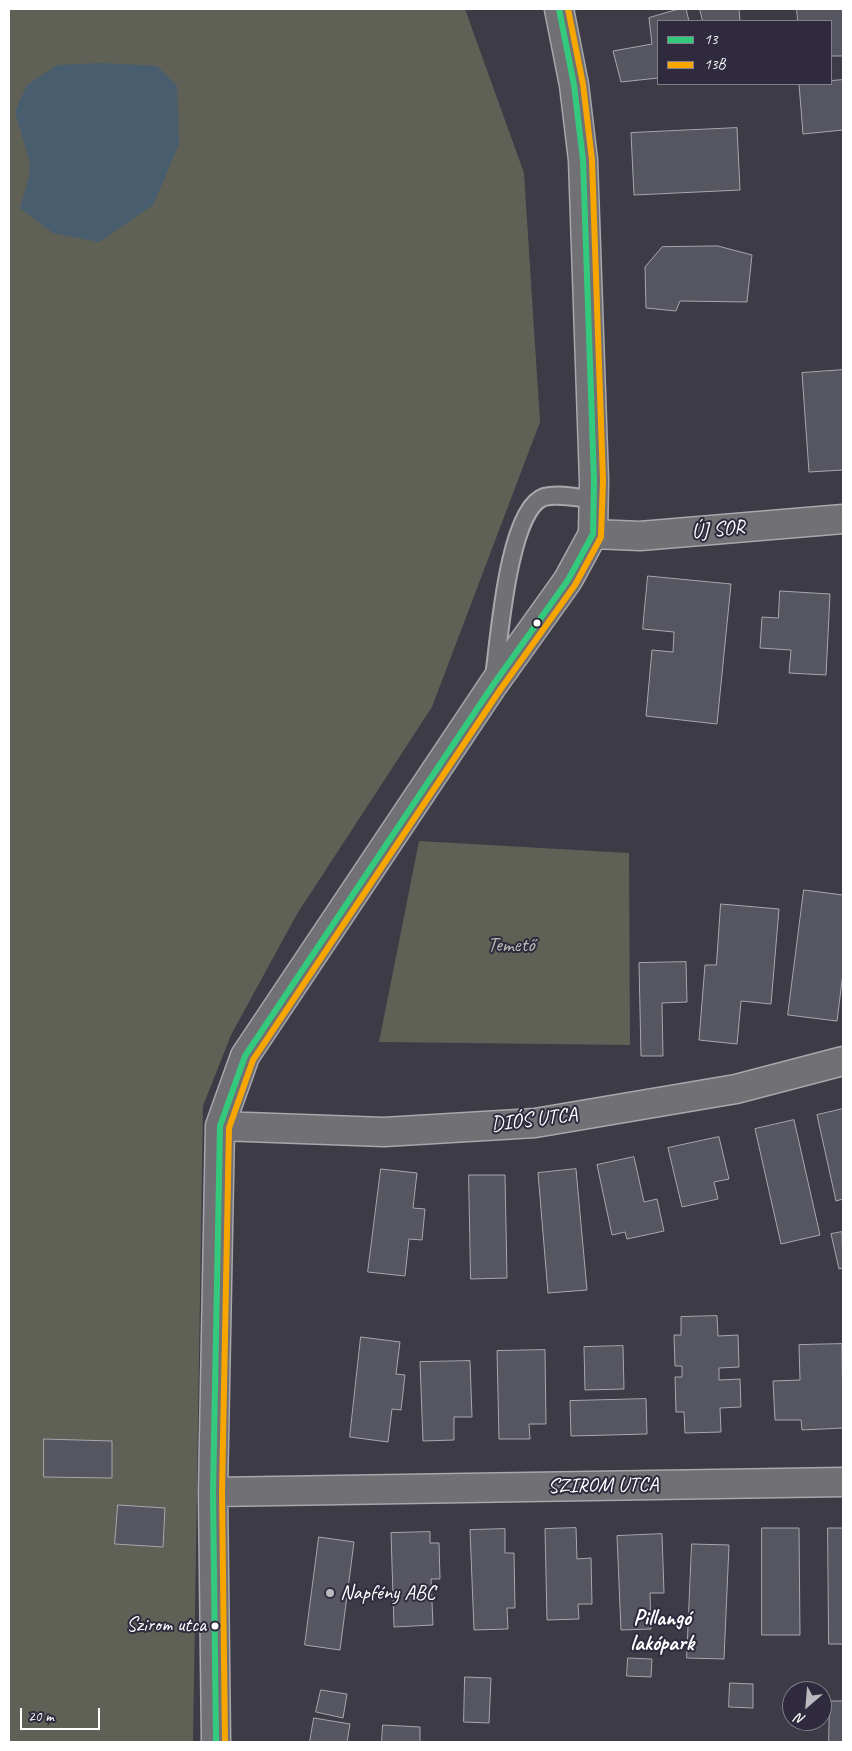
<!DOCTYPE html>
<html>
<head>
<meta charset="utf-8">
<style>
	body { margin:0 }
	#map { position:relative; width:852px; height:1751px; overflow:hidden; background:#3c3b46; font-family:Caveat,sans-serif }
	canvas { display:block }
	.frame { position:absolute; inset:0; border:10px solid #fff; pointer-events:none }
	.legend { position:absolute; left:657px; top:20px; width:175px; height:65px; box-sizing:border-box; background:#2f2a3d; border:1px solid #827f8b; margin:0; padding:6px 9px; list-style:none; font-size:15px; color:#fff }
	.legend li { display:flex; align-items:center; gap:10px; height:25px }
	.legend b { width:25px; border:1px solid #827f8b }
	.north { position:absolute; left:782px; top:1681px; width:50px; height:50px; box-sizing:border-box; background:#2f2a3d; border:1px solid #827f8b; border-radius:50%; rotate:207deg; font-size:14px; font-weight:700; line-height:20px; text-align:center; color:#fff }
	.north::after { content:''; display:block; margin:auto; width:18px; height:22px; background:#bbbabe; clip-path:polygon(50% 0,100% 100%,50% 72%,0 100%) }
	.scale { position:absolute; left:20px; top:1708px; width:80px; height:22px; box-sizing:border-box; border:2px solid #fff; border-top:0; padding-left:6px; font-size:15px; line-height:18px; white-space:nowrap; color:#fff; -webkit-text-stroke:4px #2f2a3d; paint-order:stroke }
</style>
</head>
<body>
<div id="map">
<canvas width="852" height="1751"></canvas>
<div class="frame"></div>
<ul class="legend">
<li><b style="height:6px;background:#33ca7d"></b>13</li>
<li><b style="height:6px;background:#f7a600"></b>13B</li>
</ul>
<div class="north">N</div>
<div class="scale">20 m</div>
</div>
<script>
const context = document.querySelector('canvas').getContext('2d');
context.lineJoin = 'round';
function fill(path, color) {
  context.fillStyle = color;
  context.fill(path, 'evenodd');
}
function stroke(path, color, width, dash) {
  context.strokeStyle = color;
  context.lineWidth = width;
  context.lineCap = dash ? 'butt' : 'round';
  context.setLineDash(dash || []);
  context.stroke(path);
}
function write(font, color, halo, rows, align = 'center') {
  context.font = font + ' Caveat,sans-serif';
  context.lineWidth = 4;
  context.setLineDash([]);
  context.textBaseline = 'middle';
  context.strokeStyle = halo;
  context.fillStyle = color;
  for (const [text, x, y, turn = 0] of rows) {
    context.save();
    context.translate(x, y);
    context.rotate((+turn || 0) * Math.PI / 180);
    context.textAlign = isNaN(turn) ? turn : align;
    if (halo) context.strokeText(text, 0, 0);
    context.fillText(text, 0, 0);
    context.restore();
  }
}
fill(new Path2D(`
	M 9,9 L 465,9 L 524,173 L 540,422 L 432,707 L 297,914 L 231,1035 L 203,1106 L 193,1742 L 9,1742 Z
	M 419,841 L 629,853 L 630,1045 L 379,1042 Z`), '#5f6056');
fill(new Path2D(`
	M 103,63 L 157,66 L 177,86 L 179,144 L 153,205 L 99,242 L 53,233 L 20,208 L 29,177 L 30,162 L 15,112 L 27,85 L 58,65 Z`), '#485e6f');
const building = new Path2D(`
	M 679,9 L 686,9 L 689,21 L 658,21 L 658,78 L 621,82 L 613,51 L 652,44 L 649,18 Z
	M 700,9 L 739,9 L 740,21 L 703,21 Z
	M 797,9 L 843,9 L 843,56 L 831,56 L 831,21 L 798,21 Z
	M 843,80 L 843,130 L 803,134 L 799,84 L 831,84 L 831,81 Z
	M 737,128 L 740,190 L 634,195 L 631,133 Z
	M 718,246 L 752,255 L 747,302 L 680,301 L 676,311 L 646,308 L 645,267 L 662,247 Z
	M 843,370 L 843,470 L 809,472 L 802,373 Z
	M 648,576 L 731,584 L 717,724 L 646,716 L 652,650 L 673,652 L 674,632 L 643,629 Z
	M 780,591 L 830,594 L 826,675 L 789,673 L 791,650 L 760,648 L 762,617 L 778,618 Z
	M 804,890 L 843,895 L 843,973 L 837,1021 L 788,1015 Z
	M 721,904 L 779,909 L 771,1004 L 741,1001 L 737,1044 L 699,1040 L 705,965 L 716,965 Z
	M 686,962 L 687,1002 L 662,1003 L 663,1056 L 641,1056 L 639,963 Z
	M 843,1109 L 843,1199 L 836,1201 L 817,1115 Z
	M 794,1120 L 820,1235 L 781,1244 L 755,1129 Z
	M 719,1137 L 729,1179 L 714,1182 L 718,1199 L 682,1207 L 668,1148 Z
	M 634,1157 L 644,1202 L 657,1199 L 664,1231 L 627,1239 L 625,1232 L 612,1235 L 597,1165 Z
	M 381,1169 L 417,1173 L 413,1208 L 425,1209 L 422,1240 L 409,1239 L 405,1276 L 368,1272 Z
	M 576,1169 L 587,1290 L 548,1293 L 538,1173 Z
	M 469,1175 L 505,1175 L 507,1278 L 471,1279 Z
	M 842,1232 L 843,1268 L 839,1269 L 831,1234 Z
	M 717,1316 L 718,1336 L 738,1335 L 739,1367 L 719,1368 L 719,1380 L 740,1379 L 741,1407 L 720,1408 L 721,1432 L 685,1433 L 684,1412 L 676,1412 L 675,1377 L 682,1377 L 682,1366 L 675,1366 L 674,1335 L 681,1335 L 681,1317 Z
	M 361,1337 L 400,1342 L 396,1374 L 405,1375 L 401,1410 L 392,1409 L 388,1442 L 350,1437 Z
	M 842,1344 L 843,1428 L 802,1430 L 801,1420 L 775,1420 L 773,1381 L 800,1380 L 799,1345 Z
	M 623,1346 L 624,1389 L 585,1390 L 584,1347 Z
	M 545,1350 L 546,1424 L 529,1424 L 530,1439 L 499,1439 L 497,1351 Z
	M 470,1361 L 472,1417 L 454,1417 L 454,1440 L 423,1441 L 420,1362 Z
	M 646,1399 L 647,1434 L 571,1436 L 570,1401 Z
	M 44,1439 L 112,1441 L 112,1478 L 44,1477 Z
	M 118,1505 L 165,1508 L 163,1547 L 115,1544 Z
	M 576,1528 L 577,1559 L 591,1558 L 592,1604 L 578,1604 L 579,1619 L 547,1620 L 545,1529 Z
	M 762,1528 L 799,1528 L 800,1635 L 762,1635 Z
	M 828,1528 L 843,1528 L 843,1644 L 829,1644 Z
	M 505,1529 L 505,1553 L 514,1553 L 515,1608 L 507,1608 L 508,1629 L 474,1630 L 470,1530 Z
	M 430,1532 L 430,1543 L 439,1543 L 440,1579 L 431,1579 L 433,1625 L 394,1627 L 391,1533 Z
	M 662,1534 L 664,1593 L 650,1593 L 651,1629 L 621,1630 L 617,1536 Z
	M 319,1537 L 354,1542 L 340,1650 L 305,1645 Z
	M 692,1544 L 729,1545 L 724,1659 L 687,1658 Z
	M 628,1658 L 652,1659 L 651,1677 L 627,1676 Z
	M 465,1677 L 491,1678 L 489,1723 L 464,1722 Z
	M 730,1683 L 753,1684 L 753,1708 L 729,1707 Z
	M 321,1690 L 347,1694 L 343,1718 L 316,1712 Z
	M 830,1701 L 843,1701 L 843,1742 L 829,1742 Z
	M 314,1718 L 350,1724 L 347,1742 L 310,1742 Z
	M 383,1725 L 420,1727 L 420,1742 L 382,1742 Z`);
fill(building, '#555660');
stroke(building, '#a7a7ac', 1);
const lane = new Path2D(`
	M 494,677 C 499,642 508,509 544,497 C 559,493 580,498 594,500`);
const street = new Path2D(`
	M 593,534 L 640,536 L 843,519
	M 220,1126 L 384,1132 L 535,1123 L 736,1089 L 843,1061
	M 213,1492 L 843,1482
	M 216,1742 L 213,1492 L 220,1126 L 245,1056 L 493,685 L 568,580 L 593,534 L 594,481 L 583,160 L 574,85 L 559,9`);
stroke(lane, '#a7a7ac', 20);
stroke(street, '#a7a7ac', 31);
stroke(lane, '#717074', 16);
stroke(street, '#717074', 28);
stroke(new Path2D(`
	M 216,1742 L 213,1492 L 220,1126 L 245,1056 L 493,685 L 568,580 L 593,534 L 594,481 L 583,160 L 574,85 L 559,9`), '#33ca7d', 6);
stroke(new Path2D(`
	M 225,1742 L 222,1492 L 229,1128 L 253,1060 L 500,690 L 575,585 L 601,537 L 603,481 L 592,160 L 583,84 L 568,9`), '#f7a600', 6);
for (const [x, y, r, color] of [
	[537,623,4.5,"#fff"],
	[330,1593,5,"#bbbabe"],
	[215,1626,4.5,"#fff"]
]) {
  const dot = new Path2D();
  dot.arc(x, y, r, 0, 2 * Math.PI);
  context.fillStyle = color;
  context.fill(dot);
  stroke(dot, '#2f2a3d', 2);
}
write('20px', '#fff', '#2f2a3d', [
	["Szirom utca",206,1626]
], 'right');
write('21px', '#fff', '#2f2a3d', [
	["ÚJ SOR",718,530,-5],
	["DIÓS UTCA",534,1120,-7],
	["SZIROM UTCA",603,1486,-1]
]);
write('21px', '#babab4', '#2f2a3d', [
	["Temető",511,945]
]);
write('21px', '#fff', '#2f2a3d', [
	["Napfény ABC",340,1593]
], 'left');
write('bold 22px', '#fff', '#2f2a3d', [
	["Pillangó",662,1619],
	["lakópark",662,1644]
]);
</script>
</body>
</html>
